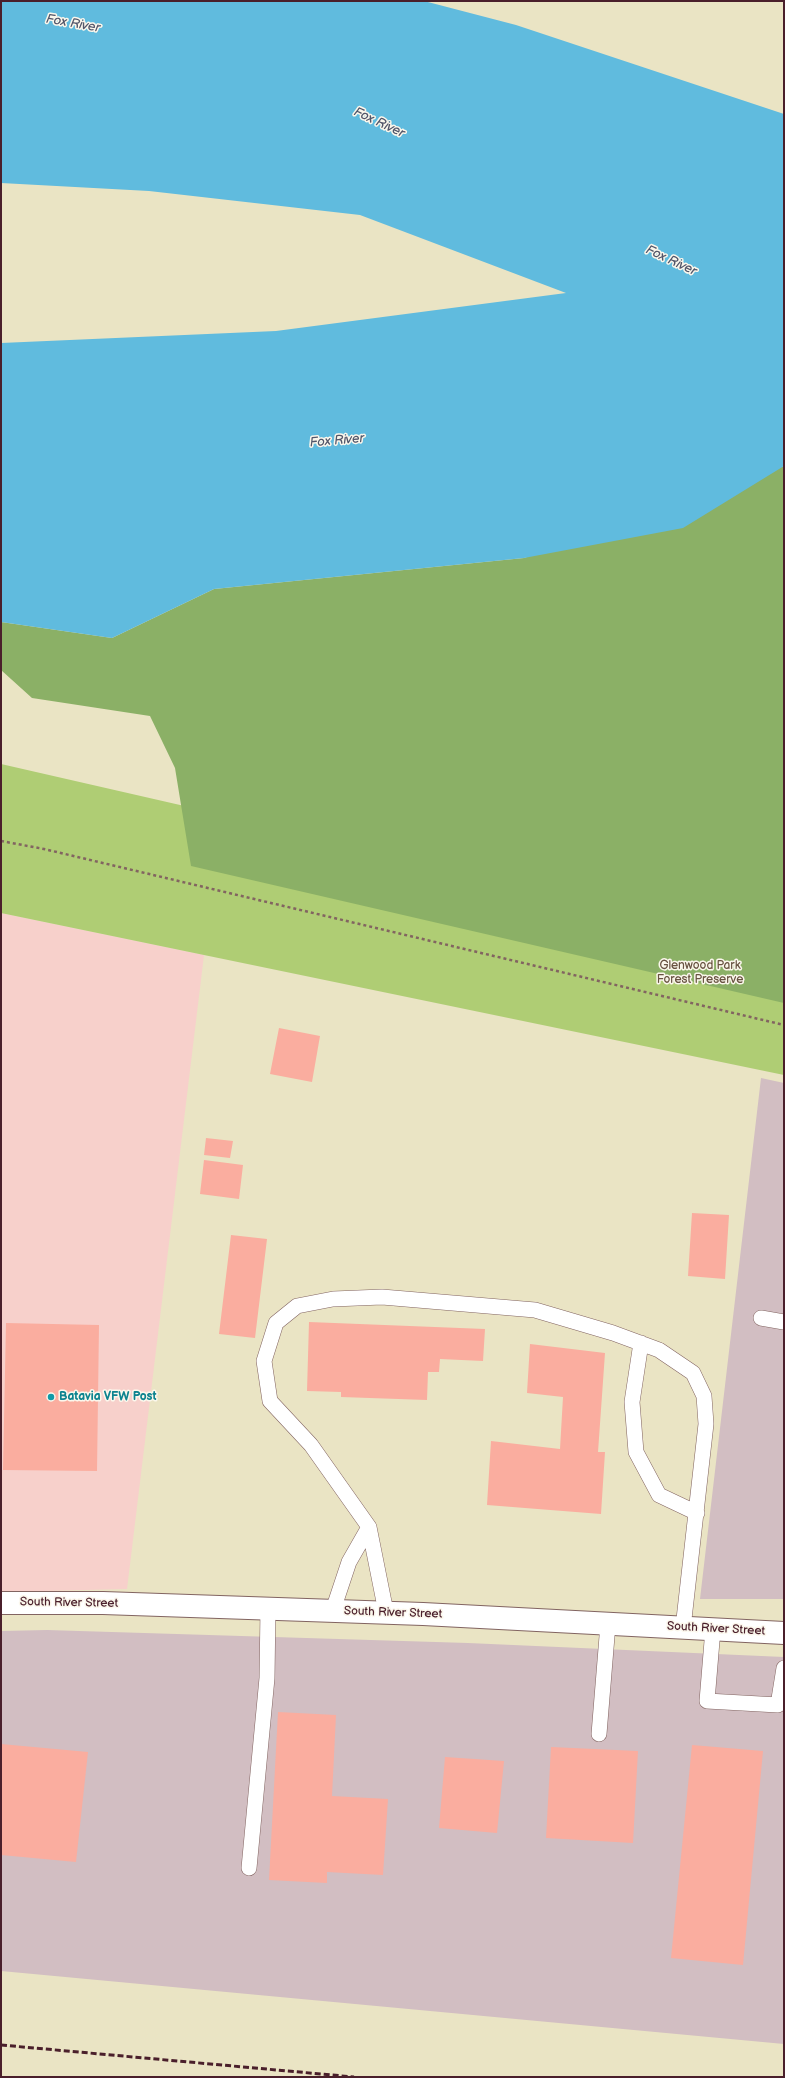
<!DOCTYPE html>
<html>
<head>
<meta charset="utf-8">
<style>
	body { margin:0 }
	#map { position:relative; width:785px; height:2078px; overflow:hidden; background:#eae4c4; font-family:"Balsamiq Sans",sans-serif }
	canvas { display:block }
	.frame { position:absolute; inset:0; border:2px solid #4a1f2b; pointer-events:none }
</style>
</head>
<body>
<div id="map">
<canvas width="785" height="2078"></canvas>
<div class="frame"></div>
</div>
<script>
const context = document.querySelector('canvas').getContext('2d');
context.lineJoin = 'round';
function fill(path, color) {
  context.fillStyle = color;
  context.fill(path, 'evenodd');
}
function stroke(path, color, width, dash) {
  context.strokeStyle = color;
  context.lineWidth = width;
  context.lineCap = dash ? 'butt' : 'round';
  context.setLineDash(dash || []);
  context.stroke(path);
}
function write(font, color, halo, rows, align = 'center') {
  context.font = font + ' "Balsamiq Sans",sans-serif';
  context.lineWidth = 3;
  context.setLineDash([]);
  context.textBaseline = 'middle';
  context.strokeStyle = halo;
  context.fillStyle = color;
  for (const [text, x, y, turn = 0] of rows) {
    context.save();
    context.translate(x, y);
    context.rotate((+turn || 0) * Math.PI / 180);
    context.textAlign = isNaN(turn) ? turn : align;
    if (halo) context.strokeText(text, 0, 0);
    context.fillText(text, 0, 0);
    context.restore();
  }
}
fill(new Path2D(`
	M 1,913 L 204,955 L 127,1589 L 1,1592 Z`), '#f7d0cb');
fill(new Path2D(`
	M 761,1078 L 784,1083 L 784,1599 L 700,1599 Z
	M 47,1630 L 468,1643 L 784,1657 L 784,2044 L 1,1971 L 1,1631 Z`), '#d2bec2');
fill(new Path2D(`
	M 784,473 L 784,1075 L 1,913 L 1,764 L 643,911 Z`), '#afcd74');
fill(new Path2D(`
	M 784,466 L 784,1003 L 191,866 L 175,768 L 150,716 L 32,698 L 1,670 L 1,622 L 112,638 L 214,589 L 524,558 Z`), '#8bb066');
fill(new Path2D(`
	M 1,1 L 424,1 L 516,25 L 784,114 L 784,466 L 683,528 L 524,558 L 214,589 L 112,638 L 1,622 L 1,343 L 276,331 L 566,293 L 360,215 L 149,191 L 1,183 Z`), '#60bbde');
fill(new Path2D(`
	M 279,1028 L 320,1036 L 312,1082 L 270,1074 Z
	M 206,1138 L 233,1141 L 230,1158 L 204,1155 Z
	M 204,1160 L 243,1165 L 239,1199 L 200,1194 Z
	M 692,1213 L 729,1215 L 725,1279 L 688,1276 Z
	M 231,1235 L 267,1239 L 255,1338 L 219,1334 Z
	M 309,1322 L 485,1329 L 483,1361 L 440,1359 L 439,1372 L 428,1372 L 427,1400 L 341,1397 L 341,1392 L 307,1391 Z
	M 6,1323 L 99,1325 L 97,1471 L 3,1470 Z
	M 530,1344 L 605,1353 L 598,1452 L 605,1452 L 601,1514 L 487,1505 L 491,1441 L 560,1449 L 563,1397 L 527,1393 Z
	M 278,1712 L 336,1715 L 332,1796 L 388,1799 L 383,1875 L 327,1872 L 327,1883 L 269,1880 Z
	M 1,1744 L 88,1752 L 76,1862 L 1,1855 Z
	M 692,1745 L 763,1751 L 743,1965 L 671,1958 Z
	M 551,1747 L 638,1751 L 633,1843 L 546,1838 Z
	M 445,1757 L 504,1761 L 497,1833 L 439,1828 Z`), '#faad9f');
const lane = new Path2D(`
	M 761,1318 L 784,1322
	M 641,1343 L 632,1402 L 636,1452 L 659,1495 L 697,1513
	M 333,1610 L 349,1562 L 369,1527
	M 386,1612 L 369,1527 L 311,1445 L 270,1401 L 264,1361 L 276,1323 L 297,1306 L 333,1299 L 382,1297 L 535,1310 L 613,1333 L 659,1350 L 693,1373 L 704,1396 L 706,1424 L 683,1628
	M 713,1629 L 707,1701 L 778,1705 L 784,1668
	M 599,1734 L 608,1624
	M 249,1868 L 267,1678 L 268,1608`);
const secondary = new Path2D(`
	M 1,1603 L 103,1603 L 423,1614 L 784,1633`);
stroke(lane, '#826461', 16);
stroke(secondary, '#826461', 24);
stroke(new Path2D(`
	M 1,841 L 44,849 L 784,1025`), '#826461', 2.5, [3, 3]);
stroke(lane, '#fff', 15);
stroke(secondary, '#fff', 22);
stroke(new Path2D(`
	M 1,2045 L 354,2077`), '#4a1f2b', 3, [6, 3]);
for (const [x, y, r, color] of [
	[51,1397,4,"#0f9aa8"]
]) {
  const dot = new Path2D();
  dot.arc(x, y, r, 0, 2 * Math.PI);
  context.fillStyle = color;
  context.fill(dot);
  stroke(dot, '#fbf7ec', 1.5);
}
write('12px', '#685341', '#fbf7ec', [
	["Glenwood Park",700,966],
	["Forest Preserve",700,980]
]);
write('bold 12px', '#0d838f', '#fbf7ec', [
	["Batavia VFW Post",59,1397]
], 'left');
write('12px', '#4a1f2b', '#fbf7ec', [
	["South River Street",69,1603,1],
	["South River Street",393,1613,2],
	["South River Street",716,1629,3]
]);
write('italic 13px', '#52566a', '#fbf7ec', [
	["Fox River",73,24,10],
	["Fox River",379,123,25],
	["Fox River",671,261,25],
	["Fox River",337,441,-5]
]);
</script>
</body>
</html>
